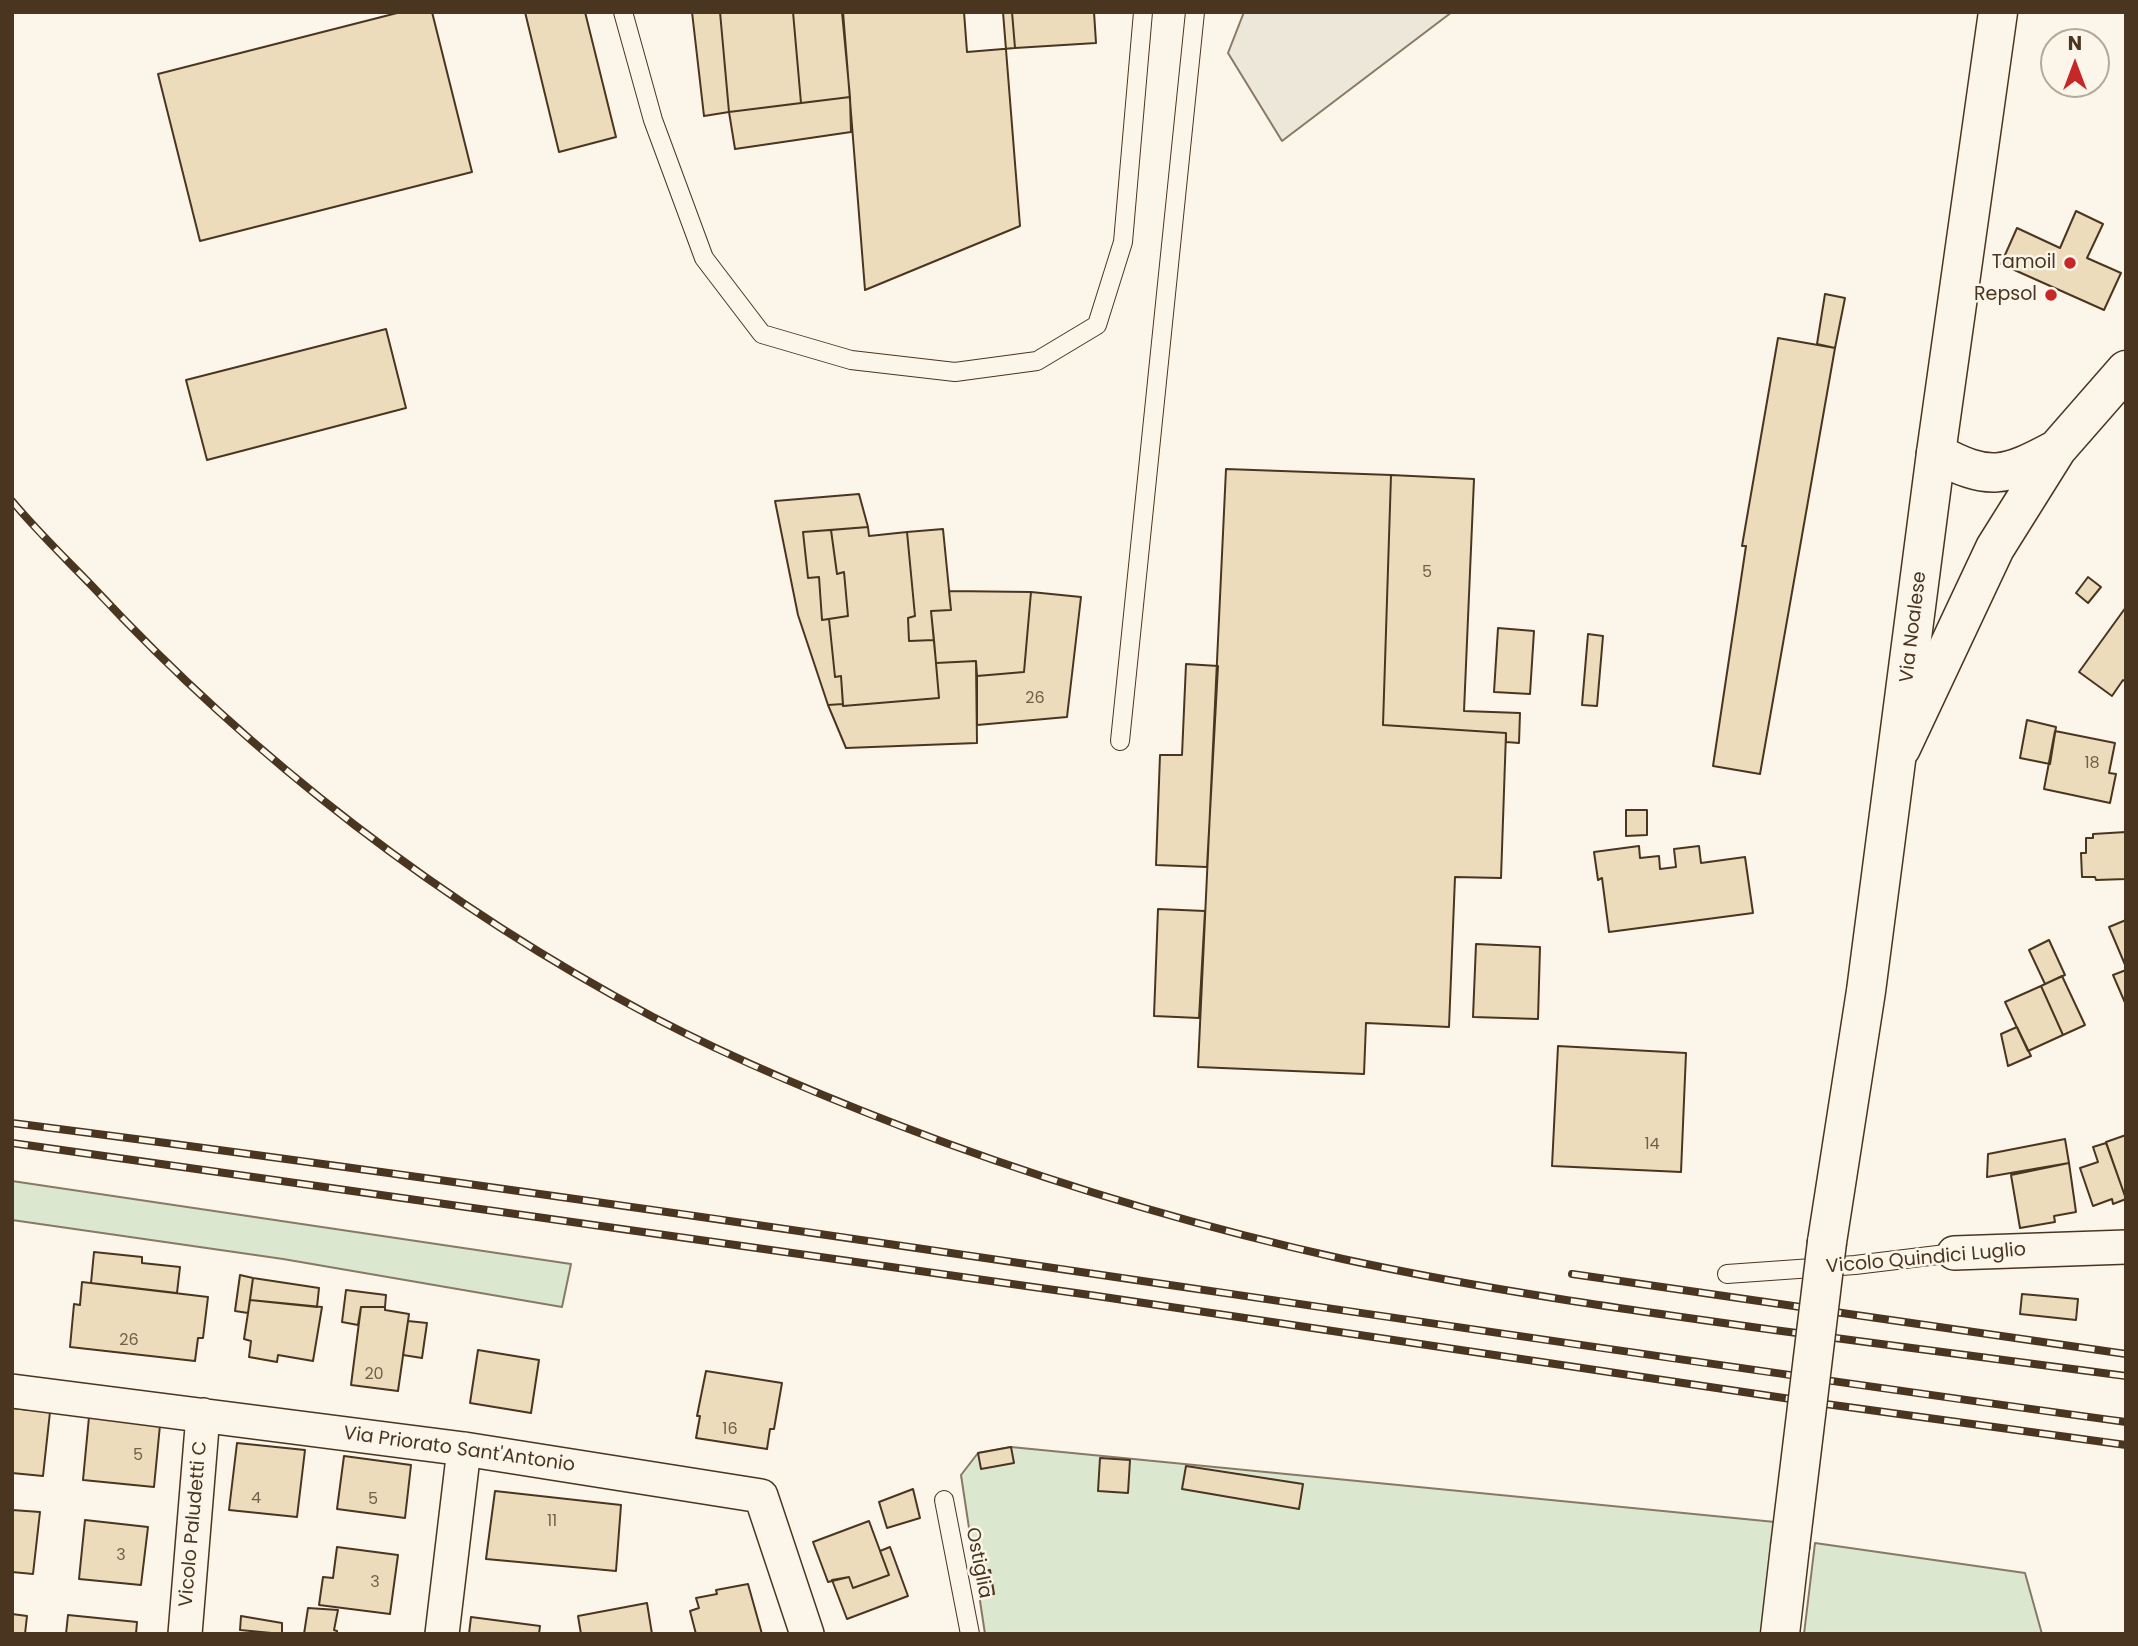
<!DOCTYPE html>
<html>
<head>
<meta charset="utf-8">
<style>
	body { margin:0 }
	#map { position:relative; width:2138px; height:1646px; overflow:hidden; background:#fbf6e9; font-family:Poppins,sans-serif }
	canvas { display:block }
	.frame { position:absolute; inset:0; border:14px solid #4a3520; pointer-events:none }
	.north { position:absolute; left:2040px; top:28px; width:70px; height:70px; box-sizing:border-box; background:#fbf6e9; border:2px solid #b4a999; border-radius:50%; rotate:0deg; font-size:19px; font-weight:700; line-height:28px; text-align:center; color:#4a3520 }
	.north::after { content:''; display:block; margin:auto; width:24px; height:32px; background:#c62828; clip-path:polygon(50% 0,100% 100%,50% 72%,0 100%) }
</style>
</head>
<body>
<div id="map">
<canvas width="2138" height="1646"></canvas>
<div class="frame"></div>
<div class="north">N</div>
</div>
<script>
const context = document.querySelector('canvas').getContext('2d');
context.lineJoin = 'round';
function fill(path, color) {
  context.fillStyle = color;
  context.fill(path, 'evenodd');
}
function stroke(path, color, width, dash) {
  context.strokeStyle = color;
  context.lineWidth = width;
  context.lineCap = dash ? 'butt' : 'round';
  context.setLineDash(dash || []);
  context.stroke(path);
}
function write(font, color, halo, rows, align = 'center') {
  context.font = font + ' Poppins,sans-serif';
  context.lineWidth = 5;
  context.setLineDash([]);
  context.textBaseline = 'middle';
  context.strokeStyle = halo;
  context.fillStyle = color;
  for (const [text, x, y, turn = 0] of rows) {
    context.save();
    context.translate(x, y);
    context.rotate((+turn || 0) * Math.PI / 180);
    context.textAlign = isNaN(turn) ? turn : align;
    if (halo) context.strokeText(text, 0, 0);
    context.fillText(text, 0, 0);
    context.restore();
  }
}
const green = new Path2D(`
	M 12,1181 L 571,1264 L 562,1307 L 283,1259 L 12,1220 Z
	M 1011,1447 L 1775,1522 L 1761,1634 L 985,1634 L 961,1475 L 978,1453 Z
	M 1815,1543 L 2025,1573 L 2042,1634 L 1804,1634 Z`);
fill(green, '#dce7d0');
stroke(green, '#887966', 2);
const parking = new Path2D(`
	M 1244,12 L 1452,12 L 1282,141 L 1228,53 Z`);
fill(parking, '#ede7d9');
stroke(parking, '#887966', 2);
const building = new Path2D(`
	M 401,12 L 432,12 L 472,172 L 200,241 L 158,74 Z
	M 525,12 L 585,12 L 616,137 L 559,152 Z
	M 692,12 L 720,12 L 729,112 L 704,116 Z
	M 720,12 L 793,12 L 801,103 L 729,112 Z
	M 793,12 L 842,12 L 850,97 L 801,103 Z
	M 843,12 L 1003,12 L 1020,226 L 865,290 Z
	M 964,12 L 1012,12 L 1015,48 L 967,52 Z
	M 1012,12 L 1094,12 L 1096,43 L 1015,48 Z
	M 850,97 L 851,132 L 735,149 L 729,112 Z
	M 2076,211 L 2103,224 L 2087,258 L 2121,273 L 2104,310 L 2001,264 L 2017,228 L 2060,248 Z
	M 1825,294 L 1845,298 L 1835,348 L 1817,344 Z
	M 386,329 L 406,408 L 207,460 L 186,380 Z
	M 1778,338 L 1835,348 L 1760,774 L 1713,766 L 1746,546 L 1742,546 Z
	M 1226,469 L 1391,475 L 1383,725 L 1506,733 L 1501,878 L 1455,877 L 1449,1027 L 1366,1023 L 1364,1074 L 1198,1067 Z
	M 1391,475 L 1474,479 L 1464,711 L 1520,713 L 1519,743 L 1506,742 L 1506,733 L 1383,725 Z
	M 859,494 L 868,527 L 803,532 L 808,578 L 819,577 L 822,620 L 829,619 L 835,677 L 841,676 L 843,704 L 828,705 L 798,615 L 775,501 Z
	M 868,527 L 869,536 L 907,532 L 915,616 L 908,618 L 909,641 L 934,640 L 939,698 L 843,706 L 841,676 L 835,677 L 829,619 L 848,616 L 844,572 L 837,574 L 831,530 Z
	M 943,529 L 951,610 L 931,611 L 934,640 L 909,641 L 908,618 L 915,616 L 907,532 Z
	M 831,530 L 837,574 L 844,572 L 848,616 L 822,620 L 819,577 L 808,578 L 803,532 Z
	M 2088,577 L 2101,587 L 2088,603 L 2076,593 Z
	M 949,591 L 1031,592 L 1024,672 L 977,676 L 976,661 L 936,663 L 931,611 L 951,610 Z
	M 1031,592 L 1081,597 L 1067,717 L 977,725 L 977,676 L 1024,672 Z
	M 2126,607 L 2126,682 L 2123,680 L 2112,696 L 2079,672 Z
	M 1498,628 L 1534,631 L 1530,694 L 1494,692 Z
	M 1588,634 L 1603,636 L 1597,706 L 1582,705 Z
	M 976,661 L 977,743 L 846,748 L 828,705 L 843,704 L 843,706 L 939,698 L 936,663 Z
	M 1186,664 L 1218,666 L 1207,867 L 1156,865 L 1160,755 L 1182,755 Z
	M 2027,720 L 2056,727 L 2050,764 L 2020,758 Z
	M 2055,731 L 2115,743 L 2109,773 L 2116,774 L 2110,803 L 2044,789 Z
	M 1626,810 L 1647,810 L 1647,835 L 1626,836 Z
	M 2126,832 L 2126,879 L 2096,880 L 2095,877 L 2082,877 L 2081,853 L 2086,853 L 2086,838 L 2093,838 L 2093,834 Z
	M 1639,846 L 1640,858 L 1659,856 L 1660,869 L 1676,867 L 1674,849 L 1699,846 L 1701,863 L 1745,857 L 1753,913 L 1609,932 L 1602,878 L 1598,880 L 1594,852 Z
	M 1158,909 L 1205,911 L 1199,1018 L 1154,1016 Z
	M 2126,920 L 2126,967 L 2109,927 Z
	M 2049,940 L 2065,975 L 2045,984 L 2029,950 Z
	M 1476,944 L 1540,947 L 1538,1019 L 1473,1017 Z
	M 2126,970 L 2126,1005 L 2113,975 Z
	M 2062,976 L 2085,1025 L 2063,1035 L 2041,986 Z
	M 2041,986 L 2063,1035 L 2028,1051 L 2005,1002 Z
	M 2017,1027 L 2031,1056 L 2008,1066 L 2001,1034 Z
	M 1558,1046 L 1686,1053 L 1681,1172 L 1552,1166 Z
	M 2126,1135 L 2126,1199 L 2106,1142 Z
	M 2065,1139 L 2069,1163 L 1987,1177 L 1988,1154 Z
	M 2106,1143 L 2126,1199 L 2113,1204 L 2112,1199 L 2093,1206 L 2080,1168 L 2098,1162 L 2093,1147 Z
	M 2069,1163 L 2076,1212 L 2054,1216 L 2055,1222 L 2020,1228 L 2011,1175 Z
	M 94,1252 L 142,1257 L 142,1263 L 180,1267 L 177,1293 L 91,1283 Z
	M 240,1275 L 253,1278 L 248,1313 L 235,1311 Z
	M 253,1278 L 319,1288 L 317,1307 L 250,1300 Z
	M 82,1282 L 208,1297 L 203,1338 L 198,1338 L 195,1361 L 70,1347 L 74,1304 L 80,1305 Z
	M 346,1290 L 386,1295 L 385,1307 L 361,1307 L 358,1325 L 342,1322 Z
	M 2022,1294 L 2078,1299 L 2076,1320 L 2020,1314 Z
	M 250,1300 L 322,1307 L 313,1361 L 278,1355 L 277,1362 L 249,1357 L 251,1341 L 244,1339 Z
	M 361,1307 L 385,1307 L 385,1310 L 409,1314 L 398,1391 L 351,1385 Z
	M 408,1321 L 427,1323 L 422,1358 L 403,1355 Z
	M 478,1350 L 539,1360 L 531,1413 L 470,1403 Z
	M 706,1371 L 782,1383 L 774,1429 L 770,1429 L 767,1449 L 696,1438 L 700,1416 L 697,1416 Z
	M 12,1408 L 50,1412 L 43,1476 L 12,1473 Z
	M 89,1417 L 160,1425 L 154,1487 L 83,1480 Z
	M 237,1443 L 305,1450 L 297,1517 L 229,1510 Z
	M 1011,1447 L 1014,1463 L 981,1469 L 978,1453 Z
	M 344,1456 L 411,1465 L 405,1518 L 337,1509 Z
	M 1100,1458 L 1130,1460 L 1128,1493 L 1098,1491 Z
	M 1186,1466 L 1303,1484 L 1299,1509 L 1182,1489 Z
	M 913,1489 L 920,1518 L 887,1528 L 879,1502 Z
	M 495,1491 L 621,1505 L 616,1571 L 486,1559 Z
	M 12,1510 L 40,1512 L 33,1574 L 12,1572 Z
	M 85,1520 L 148,1527 L 141,1585 L 79,1579 Z
	M 869,1521 L 889,1575 L 853,1588 L 849,1577 L 828,1582 L 813,1542 Z
	M 337,1547 L 398,1555 L 390,1614 L 319,1605 L 323,1577 L 333,1578 Z
	M 890,1547 L 908,1596 L 847,1619 L 832,1580 L 849,1577 L 853,1588 L 889,1575 L 880,1551 Z
	M 990,1570 L 994,1594 L 981,1596 L 977,1573 Z
	M 748,1584 L 762,1634 L 696,1634 L 690,1611 L 699,1608 L 696,1598 L 717,1594 L 716,1590 Z
	M 647,1603 L 652,1634 L 581,1634 L 578,1616 Z
	M 308,1608 L 338,1610 L 334,1630 L 337,1631 L 337,1634 L 304,1634 Z
	M 12,1614 L 27,1616 L 25,1634 L 12,1634 Z
	M 68,1615 L 137,1622 L 136,1634 L 66,1634 Z
	M 241,1616 L 282,1623 L 282,1634 L 240,1630 Z
	M 471,1617 L 540,1626 L 539,1634 L 469,1634 Z`);
fill(building, '#ecdcbc');
stroke(building, '#4a3520', 2);
const lane = new Path2D(`
	M 623,12 L 653,120 L 704,258 L 762,334 L 851,360 L 955,372 L 1037,361 L 1097,325 L 1123,242 L 1143,12
	M 1120,741 L 1195,12
	M 1727,1274 L 1855,1265 L 1954,1253
	M 944,1500 L 970,1634`);
const street = new Path2D(`
	M 1954,1253 L 2126,1247
	M 12,1391 L 464,1449 L 761,1496 L 807,1634
	M 185,1634 L 203,1415
	M 442,1634 L 464,1449`);
const secondary = new Path2D(`
	M 1936,453 C 1989,482 2005,477 2057,449
	M 1901,748 L 1995,548 L 2057,449 L 2126,370`);
const primary = new Path2D(`
	M 1827,1242 L 1866,991 L 1936,453 L 1998,12
	M 1780,1634 L 1790,1547`);
stroke(lane, '#4a3520', 20);
stroke(street, '#4a3520', 36);
stroke(secondary, '#4a3520', 41);
stroke(primary, '#4a3520', 41);
stroke(lane, '#fbf6e9', 18);
stroke(street, '#fbf6e9', 33);
stroke(secondary, '#fbf6e9', 38);
stroke(primary, '#fbf6e9', 38);
const rail = new Path2D(`
	M 12,501 C 37,531 66,559 93,587 C 254,760 444,906 653,1017 C 747,1066 846,1106 946,1143 C 1075,1190 1208,1229 1343,1259 C 1485,1290 1630,1310 1774,1330 C 1891,1345 2009,1361 2126,1376
	M 12,1123 C 718,1213 1421,1326 2126,1422
	M 12,1143 L 1090,1295 L 1811,1402 L 2126,1445
	M 1572,1274 L 2126,1354`);
stroke(rail, '#4a3520', 8);
stroke(rail, '#fbf6e9', 5, [16]);
const primaryBridge = new Path2D(`
	M 1790,1547 L 1827,1242`);
stroke(primaryBridge, '#4a3520', 41, []);
stroke(primaryBridge, '#fbf6e9', 38);
for (const [x, y, r, color] of [
	[2070,263,7,"#c62828"],
	[2051,295,7,"#c62828"]
]) {
  const dot = new Path2D();
  dot.arc(x, y, r, 0, 2 * Math.PI);
  context.fillStyle = color;
  context.fill(dot);
  stroke(dot, '#fbf6e9', 2.5);
}
write('16px', '#725f47', null, [
	["5",1427,573],
	["26",1035,699],
	["18",2092,764],
	["14",1652,1145],
	["26",129,1341],
	["20",374,1375],
	["16",730,1430],
	["5",138,1456],
	["4",256,1499],
	["5",373,1500],
	["11",552,1522],
	["3",121,1556],
	["3",375,1583]
]);
write('19px', '#4a3520', '#fbf6e9', [
	["Tamoil",2056,263],
	["Repsol",2037,295]
], 'right');
write('19px', '#4a3520', '#fbf6e9', [
	["Via Noalese",1914,627,-83],
	["Vicolo Quindici Luglio",1926,1259,-5],
	["Via Priorato Sant'Antonio",459,1450,8],
	["Vicolo Paludetti C",194,1524,-85],
	["Ostiglia",978,1563,79]
]);
</script>
</body>
</html>
